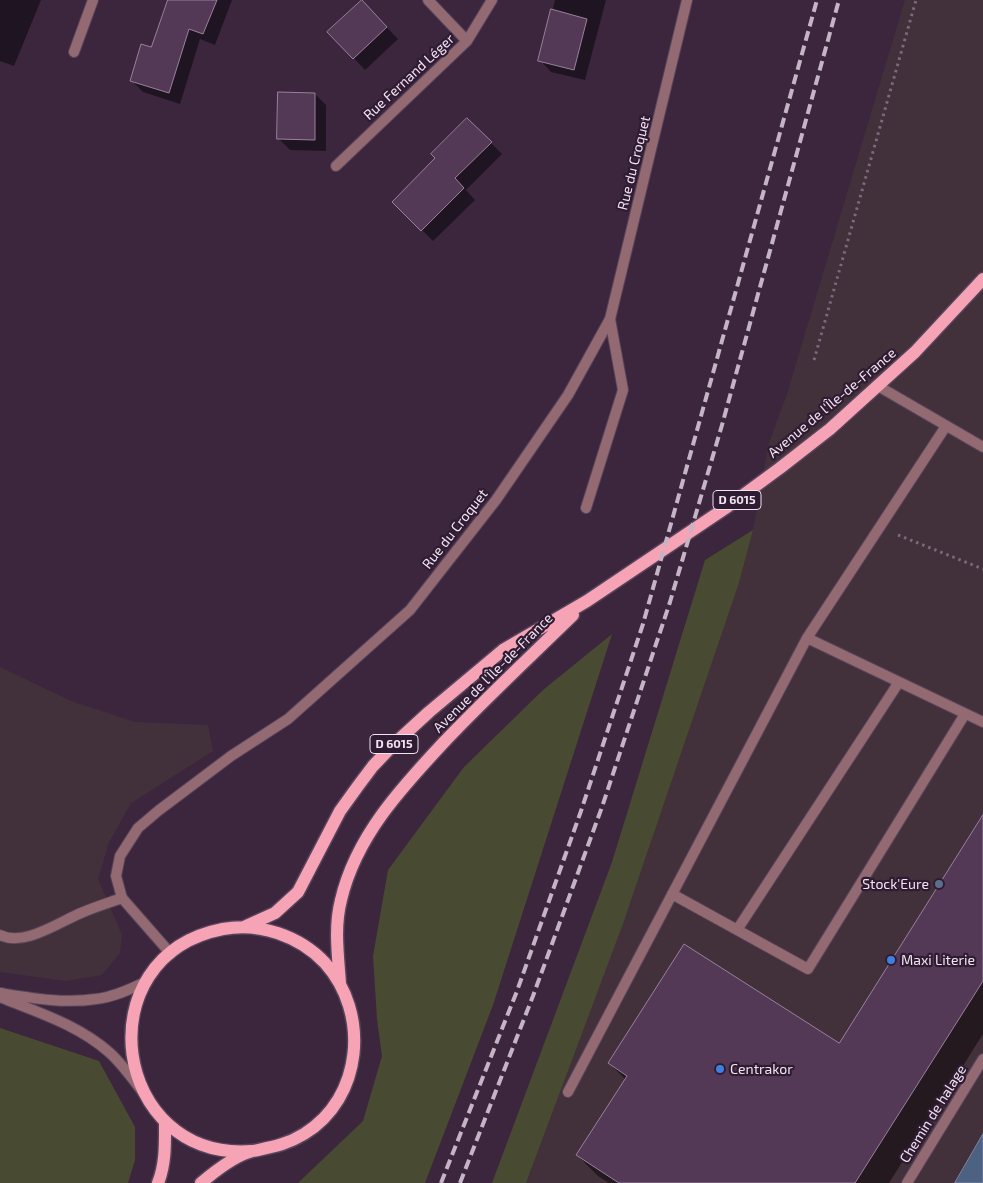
<!DOCTYPE html>
<html>
<head>
<meta charset="utf-8">
<style>
	body { margin:0 }
	canvas { display:block; background:#3b263d }
</style>
</head>
<body>
<canvas width="983" height="1183"></canvas>
<script>
const context = document.querySelector('canvas').getContext('2d');
context.lineJoin = 'round';
function fill(path, color) {
  context.fillStyle = color;
  context.fill(path, 'evenodd');
}
function stroke(path, color, width, dash) {
  context.strokeStyle = color;
  context.lineWidth = width;
  context.lineCap = dash ? 'butt' : 'round';
  context.setLineDash(dash || []);
  context.stroke(path);
}
function write(font, color, halo, rows, align = 'center') {
  context.font = font + ' "Exo 2",sans-serif';
  context.lineWidth = 4.5;
  context.setLineDash([]);
  context.textBaseline = 'middle';
  context.strokeStyle = halo;
  context.fillStyle = color;
  for (const [text, x, y, turn = 0] of rows) {
    context.save();
    context.translate(x, y);
    context.rotate((+turn || 0) * Math.PI / 180);
    context.textAlign = isNaN(turn) ? turn : align;
    if (halo) context.strokeText(text, 0, 0);
    context.fillText(text, 0, 0);
    context.restore();
  }
}
fill(new Path2D(`
	M 905,0 L 983,0 L 983,1134 L 955,1183 L 526,1183 L 623,924 L 739,583 L 753,530 L 769,443 L 787,394 Z
	M 0,667 L 71,701 L 135,722 L 208,725 L 213,751 L 131,803 L 109,842 L 98,879 L 122,935 L 120,953 L 102,975 L 66,981 L 0,972 Z`), '#42303a');
fill(new Path2D(`
	M 753,530 L 739,583 L 623,924 L 526,1183 L 492,1183 L 612,862 L 705,560 Z
	M 612,634 L 493,1005 L 425,1183 L 298,1183 L 363,1121 L 382,1056 L 377,1019 L 373,956 L 388,870 L 464,767 L 543,690 Z
	M 0,1028 L 99,1061 L 135,1127 L 135,1160 L 128,1183 L 0,1183 Z`), '#484a31');
const water = new Path2D(`
	M 983,1134 L 983,1183 L 955,1183 Z`);
fill(water, '#4d6183');
stroke(water, '#7e88a4', 1);
fill(new Path2D(`
	M 0,0 L 41,0 L 14,66 L 0,61 Z
	M 170,0 L 232,0 L 215,45 L 200,39 L 180,104 L 143,92 L 132,81 L 151,49 Z
	M 555,0 L 606,0 L 585,80 L 551,72 L 540,60 Z
	M 373,13 L 398,39 L 365,70 L 329,32 Z
	M 315,94 L 326,105 L 326,151 L 290,150 L 279,139 Z
	M 467,119 L 502,154 L 466,190 L 475,200 L 433,241 L 394,202 L 437,158 Z
	M 983,817 L 983,1034 L 889,1183 L 609,1183 L 598,1176 L 577,1155 L 626,1080 L 609,1063 L 839,1045 Z`), '#0007');
const building = new Path2D(`
	M 168,0 L 217,0 L 203,34 L 189,29 L 169,93 L 130,81 L 141,44 L 151,47 Z
	M 362,0 L 387,27 L 353,59 L 327,32 Z
	M 551,9 L 587,19 L 574,70 L 538,61 Z
	M 278,92 L 315,93 L 315,140 L 277,139 Z
	M 467,118 L 492,142 L 455,178 L 464,188 L 421,231 L 392,202 L 435,158 L 431,154 Z
	M 983,815 L 983,981 L 855,1183 L 619,1183 L 576,1155 L 627,1076 L 608,1063 L 684,944 L 839,1043 Z`);
fill(building, '#543957');
stroke(building, '#99809b', 1);
const service = new Path2D(`
	M 878,386 L 983,447
	M 586,508 L 623,390 L 610,319
	M 807,638 L 983,722
	M 672,894 L 808,969 L 965,714
	M 737,930 L 899,682
	M 0,935 C 24,947 59,922 81,913 C 95,907 108,903 122,898
	M 568,1092 L 807,638 L 946,426
	M 907,1183 L 983,1059`);
const minor = new Path2D(`
	M 428,0 L 467,41
	M 74,52 L 93,0
	M 336,166 L 467,41 L 492,0
	M 171,954 L 122,898 L 116,876 L 120,856 L 138,828 L 158,811 L 231,756 L 288,719 L 410,610 L 496,500 L 568,395 L 610,319 L 687,0`);
const tertiary = new Path2D(`
	M 0,993 C 31,998 64,1004 96,999 C 114,997 131,989 147,981
	M 0,997 C 37,1012 79,1025 110,1053 C 122,1064 132,1078 142,1091`);
const primary = new Path2D(`
	M 244,927 L 275,913 L 298,892 L 340,811 L 358,786 L 373,766 L 393,745 L 429,712 L 503,650 L 587,601 L 727,507 L 780,468 L 830,429 L 915,352 L 983,279
	M 340,983 C 338,955 334,927 341,900 C 356,836 402,787 446,740 C 487,697 530,657 573,615
	M 158,1183 C 166,1163 165,1142 165,1121
	M 201,1183 C 214,1172 235,1155 253,1151 C 272,1147 286,1145 304,1134 C 363,1098 370,1013 325,963 C 300,936 259,922 223,929 C 83,956 112,1162 252,1151`);
stroke(service, '#58445a', 12);
stroke(minor, '#58445a', 12);
stroke(tertiary, '#58445a', 12);
stroke(primary, '#58445a', 15);
stroke(new Path2D(`
	M 814,360 L 916,0
	M 898,535 L 983,569`), '#7c697d', 3, [2.5, 4]);
stroke(service, '#936a72', 10);
stroke(minor, '#936a72', 10);
stroke(tertiary, '#936a72', 10);
stroke(primary, '#f7a3b6', 12);
stroke(new Path2D(`
	M 441,1183 L 517,991 L 581,811 L 643,624 L 817,0
	M 460,1183 L 533,996 L 602,807 L 670,602 L 722,425 L 839,0`), '#c4b4c5', 4, [10, 5]);
for (const [x, y, r, color] of [
	[939,884,5,"#5c6f8a"],
	[891,960,5,"#3f7fe0"],
	[720,1069,5,"#3f7fe0"]
]) {
  const dot = new Path2D();
  dot.arc(x, y, r, 0, 2 * Math.PI);
  context.fillStyle = color;
  context.fill(dot);
  stroke(dot, '#301c32', 2);
}
for (const [x, y, w] of [
	[737,500,48],
	[394,744,48]
]) {
  const box = new Path2D();
  box.roundRect(x - w / 2, y - 9.5, w, 19, 4);
  context.fillStyle = '#301c32';
  context.fill(box);
  stroke(box, '#f1e3f2', 1);
}
write('bold 12px', '#f1e3f2', null, [
	["D 6015",737,500],
	["D 6015",394,744]
]);
write('14px', '#f1e3f2', '#301c32', [
	["Rue Fernand Léger",409,77,-43],
	["Rue du Croquet",634,163,-76],
	["Avenue de l'Île-de-France",832,403,-40],
	["Rue du Croquet",455,529,-52],
	["Avenue de l'Île-de-France",493,673,-45],
	["Chemin de halage",933,1114,-58]
]);
write('14px', '#f1e3f2', '#301c32', [
	["Stock'Eure",929,884,"right"],
	["Maxi Literie",901,960],
	["Centrakor",730,1069]
], 'left');
</script>
</body>
</html>
